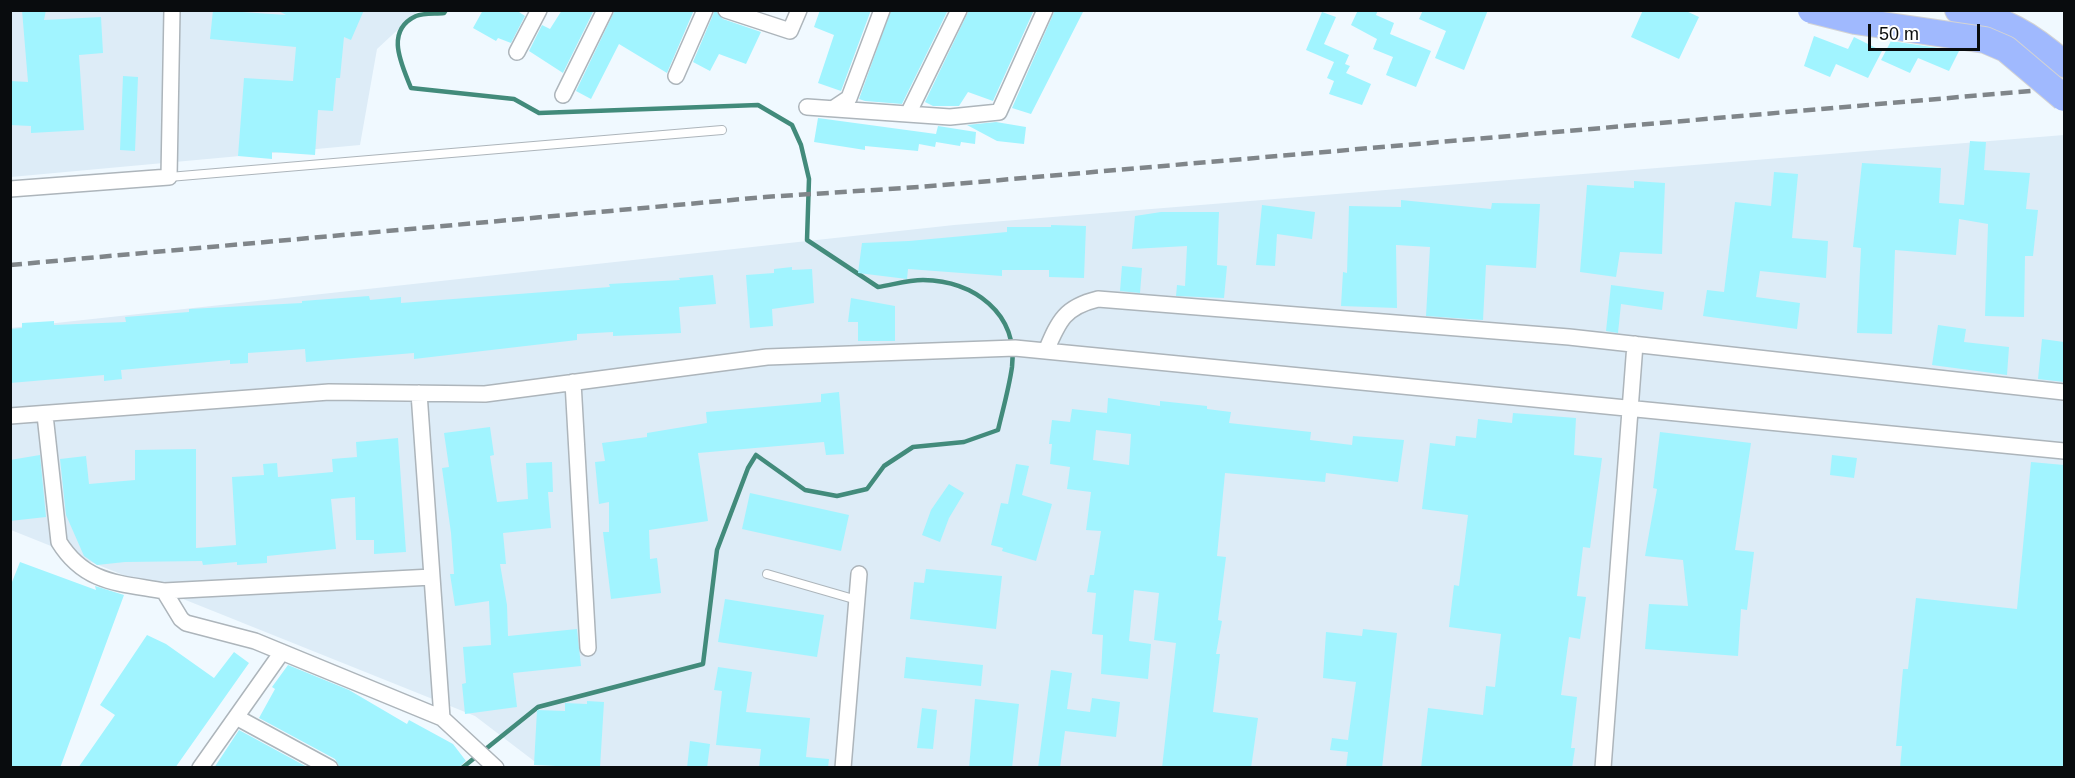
<!DOCTYPE html>
<html>
<head>
<meta charset="utf-8">
<style>
	body { margin:0 }
	#map { position:relative; width:2075px; height:778px; overflow:hidden; background:#f0f9ff; font-family:Arial,sans-serif }
	canvas { display:block }
	.frame { position:absolute; inset:0; border:12px solid #090c0e; pointer-events:none }
	.scale { position:absolute; left:1868px; top:24px; width:112px; height:27px; box-sizing:border-box; border:3px solid #090c0e; border-top:0; padding-left:8px; font-size:18px; line-height:21px; white-space:nowrap; color:#090c0e; -webkit-text-stroke:4px #fff; paint-order:stroke }
</style>
</head>
<body>
<div id="map">
<canvas width="2075" height="778"></canvas>
<div class="frame"></div>
<div class="scale">50 m</div>
</div>
<script>
const context = document.querySelector('canvas').getContext('2d');
context.lineJoin = 'round';
function fill(path, color) {
  context.fillStyle = color;
  context.fill(path, 'evenodd');
}
function stroke(path, color, width, dash) {
  context.strokeStyle = color;
  context.lineWidth = width;
  context.lineCap = dash ? 'butt' : 'round';
  context.setLineDash(dash || []);
  context.stroke(path);
}
fill(new Path2D(`
	M 11,11 L 418,11 L 377,49 L 360,145 L 11,177 Z
	M 2064,135 L 2064,767 L 591,768 L 534,761 L 475,716 L 11,530 L 10,328 L 954,225 Z`), '#ddecf7');
stroke(new Path2D(`
	M 446,10 L 444,13 C 436,14 423,13 416,16 C 384,31 402,65 411,88 L 514,99 L 539,113 L 758,105 L 792,125 L 801,145 L 809,179 L 807,240 L 878,287 C 892,285 908,280 923,280 C 974,281 1018,313 1012,367 C 1009,388 1003,409 998,430 L 964,442 L 913,447 L 884,466 L 867,489 L 837,496 L 805,490 L 756,455 L 748,468 L 717,550 L 703,664 L 538,707 L 462,768`), '#428b7b', 4.5);
fill(new Path2D(`
	M 22,10 L 46,10 L 44,20 L 101,17 L 103,53 L 79,55 L 84,130 L 31,133 L 31,126 L 10,125 L 10,81 L 28,82 Z
	M 213,10 L 286,15 L 277,10 L 364,10 L 351,40 L 344,37 L 340,78 L 336,78 L 333,111 L 318,110 L 315,155 L 272,152 L 272,159 L 238,156 L 244,78 L 293,81 L 296,47 L 210,39 Z
	M 483,10 L 516,10 L 525,16 L 511,43 L 498,38 L 496,41 L 473,28 Z
	M 562,10 L 594,10 L 563,73 L 529,51 L 542,25 L 550,29 Z
	M 615,10 L 694,10 L 667,73 L 619,44 L 591,99 L 576,91 Z
	M 715,10 L 723,19 L 761,32 L 746,64 L 719,54 L 710,71 L 693,62 Z
	M 820,10 L 871,10 L 841,91 L 818,83 L 834,35 L 814,27 Z
	M 891,10 L 948,10 L 902,104 L 865,101 L 859,99 Z
	M 969,10 L 1034,10 L 993,101 L 968,92 L 959,106 L 933,106 L 925,102 Z
	M 1055,10 L 1084,10 L 1031,114 L 1012,108 Z
	M 1358,10 L 1378,10 L 1376,15 L 1394,23 L 1390,34 L 1431,51 L 1416,87 L 1386,75 L 1393,57 L 1373,49 L 1377,39 L 1351,25 Z
	M 1423,10 L 1488,10 L 1464,70 L 1435,58 L 1446,31 L 1419,19 Z
	M 1643,10 L 1684,10 L 1699,17 L 1679,59 L 1631,37 Z
	M 1322,12 L 1336,17 L 1324,44 L 1349,55 L 1345,64 L 1350,66 L 1346,73 L 1371,84 L 1362,105 L 1329,94 L 1334,81 L 1327,78 L 1334,62 L 1306,50 Z
	M 1814,36 L 1848,49 L 1854,37 L 1882,51 L 1868,78 L 1836,64 L 1830,77 L 1804,66 Z
	M 1891,41 L 1959,51 L 1949,71 L 1918,58 L 1910,73 L 1881,60 Z
	M 123,76 L 138,77 L 135,151 L 120,150 Z
	M 818,118 L 936,134 L 938,126 L 976,132 L 975,144 L 961,142 L 960,146 L 936,142 L 935,147 L 919,144 L 918,151 L 865,146 L 865,150 L 814,142 Z
	M 996,122 L 1026,127 L 1024,144 L 997,141 L 967,125 Z
	M 1970,141 L 1986,142 L 1984,170 L 2030,173 L 2026,209 L 2038,210 L 2033,256 L 2025,256 L 2024,317 L 1985,316 L 1988,224 L 1959,219 L 1956,255 L 1895,250 L 1892,334 L 1857,333 L 1861,248 L 1853,247 L 1862,163 L 1941,168 L 1939,203 L 1964,205 Z
	M 1774,172 L 1798,174 L 1792,238 L 1828,241 L 1826,278 L 1760,271 L 1756,297 L 1800,303 L 1797,329 L 1703,316 L 1707,290 L 1724,292 L 1735,202 L 1771,206 Z
	M 1634,181 L 1665,183 L 1662,254 L 1620,252 L 1616,277 L 1580,272 L 1587,185 L 1634,188 Z
	M 1401,200 L 1491,209 L 1492,203 L 1540,204 L 1536,268 L 1486,265 L 1483,320 L 1426,316 L 1430,247 L 1396,245 L 1397,308 L 1341,306 L 1343,272 L 1347,273 L 1349,206 L 1401,207 Z
	M 1262,205 L 1315,212 L 1312,239 L 1277,234 L 1275,266 L 1256,265 Z
	M 1161,212 L 1219,212 L 1217,265 L 1227,266 L 1224,298 L 1176,296 L 1177,285 L 1185,286 L 1187,246 L 1132,249 L 1135,216 Z
	M 1051,225 L 1086,226 L 1084,278 L 1049,277 L 1049,270 L 1002,270 L 1002,276 L 908,269 L 907,279 L 858,273 L 862,243 L 909,241 L 1007,232 L 1007,227 L 1051,227 Z
	M 1122,266 L 1142,268 L 1140,293 L 1120,291 Z
	M 792,267 L 792,270 L 812,269 L 814,303 L 772,309 L 773,326 L 750,328 L 746,275 L 774,273 L 774,269 Z
	M 713,275 L 716,304 L 679,307 L 681,333 L 613,336 L 613,332 L 577,334 L 577,340 L 414,359 L 414,353 L 306,362 L 305,349 L 248,353 L 248,363 L 230,364 L 230,360 L 121,370 L 122,379 L 104,381 L 104,375 L 10,383 L 10,329 L 22,328 L 22,323 L 54,321 L 54,325 L 126,322 L 125,317 L 189,312 L 189,309 L 302,303 L 302,301 L 369,296 L 370,300 L 401,297 L 401,303 L 610,287 L 609,284 L 680,280 L 679,278 Z
	M 1611,285 L 1664,292 L 1662,310 L 1621,304 L 1618,333 L 1606,331 Z
	M 851,298 L 895,306 L 895,341 L 858,341 L 858,322 L 848,322 Z
	M 1938,325 L 1966,329 L 1964,342 L 2009,347 L 2007,375 L 1932,365 Z
	M 2042,339 L 2064,342 L 2064,382 L 2038,379 Z
	M 839,392 L 844,454 L 826,455 L 824,442 L 698,453 L 708,521 L 649,530 L 650,559 L 657,558 L 661,593 L 611,599 L 603,532 L 609,532 L 609,502 L 599,504 L 595,462 L 605,461 L 602,443 L 647,437 L 647,433 L 707,423 L 706,412 L 821,402 L 821,394 Z
	M 1108,398 L 1160,406 L 1160,401 L 1207,406 L 1207,409 L 1231,412 L 1229,423 L 1311,432 L 1310,440 L 1352,445 L 1353,436 L 1404,440 L 1398,482 L 1326,473 L 1325,482 L 1225,473 L 1217,556 L 1226,557 L 1218,620 L 1222,621 L 1216,654 L 1220,654 L 1213,712 L 1258,718 L 1251,768 L 1162,768 L 1176,643 L 1154,640 L 1159,593 L 1134,590 L 1129,641 L 1151,644 L 1148,679 L 1101,674 L 1103,635 L 1092,634 L 1096,593 L 1087,592 L 1090,575 L 1094,575 L 1101,531 L 1086,530 L 1091,492 L 1067,489 L 1070,467 L 1050,464 L 1052,444 L 1049,444 L 1052,420 L 1070,422 L 1072,409 L 1107,413 ZM 1096,430 L 1131,434 L 1129,465 L 1093,460 Z
	M 1513,413 L 1576,418 L 1574,455 L 1602,458 L 1590,548 L 1583,547 L 1577,596 L 1586,597 L 1580,639 L 1569,637 L 1561,695 L 1577,697 L 1571,748 L 1575,748 L 1572,768 L 1421,768 L 1428,708 L 1483,715 L 1486,686 L 1495,687 L 1501,634 L 1449,627 L 1454,585 L 1459,586 L 1468,515 L 1422,509 L 1430,443 L 1455,446 L 1456,436 L 1476,438 L 1478,419 L 1512,423 Z
	M 490,427 L 494,455 L 490,456 L 497,502 L 528,499 L 526,463 L 552,462 L 553,492 L 548,492 L 551,528 L 503,533 L 506,564 L 500,564 L 507,605 L 508,636 L 577,629 L 581,666 L 513,673 L 517,707 L 465,714 L 462,684 L 466,683 L 463,647 L 491,645 L 489,601 L 455,606 L 450,574 L 454,574 L 451,533 L 442,468 L 449,467 L 444,433 Z
	M 1660,432 L 1751,443 L 1735,550 L 1754,552 L 1747,610 L 1741,609 L 1738,656 L 1645,649 L 1649,604 L 1688,606 L 1683,560 L 1645,556 L 1657,489 L 1653,488 Z
	M 398,438 L 406,552 L 374,554 L 374,540 L 356,540 L 355,497 L 331,499 L 336,549 L 267,556 L 267,563 L 237,565 L 237,562 L 203,565 L 202,561 L 125,562 L 97,565 L 84,556 L 66,515 L 60,459 L 86,456 L 89,484 L 135,480 L 135,450 L 196,449 L 196,548 L 236,545 L 232,477 L 264,475 L 263,464 L 277,463 L 278,477 L 333,472 L 332,459 L 357,457 L 356,442 Z
	M 40,455 L 46,517 L 10,521 L 10,460 Z
	M 1832,455 L 1857,458 L 1854,478 L 1830,475 Z
	M 2031,462 L 2064,465 L 2064,768 L 1900,768 L 1902,746 L 1896,746 L 1903,669 L 1908,669 L 1916,598 L 2017,609 Z
	M 1016,464 L 1029,466 L 1022,495 L 1052,504 L 1036,561 L 1002,551 L 1003,548 L 991,545 L 1001,503 L 1008,504 Z
	M 949,484 L 964,493 L 949,518 L 940,542 L 922,535 L 931,510 Z
	M 750,493 L 849,515 L 841,551 L 742,529 Z
	M 20,562 L 96,590 L 95,586 L 124,595 L 60,768 L 10,768 L 10,587 Z
	M 926,569 L 1002,576 L 996,629 L 910,619 L 914,582 L 924,583 Z
	M 725,599 L 824,615 L 817,657 L 718,642 Z
	M 1363,629 L 1397,633 L 1382,768 L 1346,768 L 1348,752 L 1330,750 L 1332,738 L 1348,740 L 1356,682 L 1323,678 L 1326,632 L 1362,636 Z
	M 147,635 L 166,644 L 214,678 L 234,652 L 249,663 L 175,768 L 78,768 L 115,715 L 100,705 Z
	M 906,657 L 983,665 L 981,686 L 904,678 Z
	M 288,665 L 349,690 L 407,724 L 409,720 L 453,744 L 466,761 L 458,768 L 340,768 L 335,759 L 259,718 L 275,689 L 272,687 Z
	M 718,667 L 752,672 L 746,712 L 810,718 L 806,757 L 829,759 L 828,768 L 759,768 L 761,749 L 716,745 L 722,691 L 714,690 Z
	M 1051,670 L 1072,673 L 1067,709 L 1090,712 L 1092,698 L 1120,702 L 1116,737 L 1065,731 L 1060,768 L 1038,768 Z
	M 975,699 L 1019,704 L 1012,768 L 969,768 Z
	M 587,701 L 604,702 L 600,768 L 534,765 L 537,710 L 565,711 L 565,703 L 587,704 Z
	M 922,708 L 937,710 L 933,749 L 917,748 Z
	M 239,730 L 309,768 L 214,768 Z
	M 690,741 L 710,744 L 707,768 L 687,768 Z`), '#a1f4ff');
const lane = new Path2D(`
	M 169,177 L 722,130
	M 767,574 L 857,600`);
const street = new Path2D(`
	M 726,10 L 790,31 L 799,10
	M 517,52 L 539,10
	M 676,76 L 705,10
	M 563,95 L 605,10
	M 807,107 L 950,117 L 999,112 L 1045,10
	M 834,108 L 849,98 L 882,10
	M 908,114 L 959,10
	M 10,189 L 169,177 L 172,10
	M 1046,351 C 1059,320 1065,307 1098,299 L 1569,337 L 2064,392
	M 573,382 L 588,648
	M 419,393 L 442,718 L 496,768
	M 45,415 L 59,542 C 85,584 120,583 164,591 L 181,619 L 186,623 L 255,641 L 442,718
	M 10,416 L 329,392 L 485,394 L 767,357 L 1015,348 L 2064,451
	M 164,591 L 432,577
	M 236,717 L 330,768
	M 200,768 L 282,652
	M 843,768 L 859,574
	M 1603,768 L 1635,344`);
const primary = new Path2D(`
	M 1958,10 C 2003,18 2031,35 2064,64`);
stroke(lane, '#adb5bb', 10);
stroke(street, '#adb5bb', 18);
stroke(primary, '#d3d3d4', 28);
stroke(lane, '#fff', 8);
stroke(street, '#fff', 15);
stroke(primary, '#a0b9fe', 26);
stroke(new Path2D(`
	M 10,265 L 765,197 L 920,187 L 2064,88`), '#80868a', 4.5, [12, 6]);
const primaryBridge = new Path2D(`
	M 1811,10 L 1855,21 L 1985,40 L 2006,49 L 2064,98`);
stroke(primaryBridge, '#d3d3d4', 28, []);
stroke(primaryBridge, '#a0b9fe', 26);
</script>
</body>
</html>
